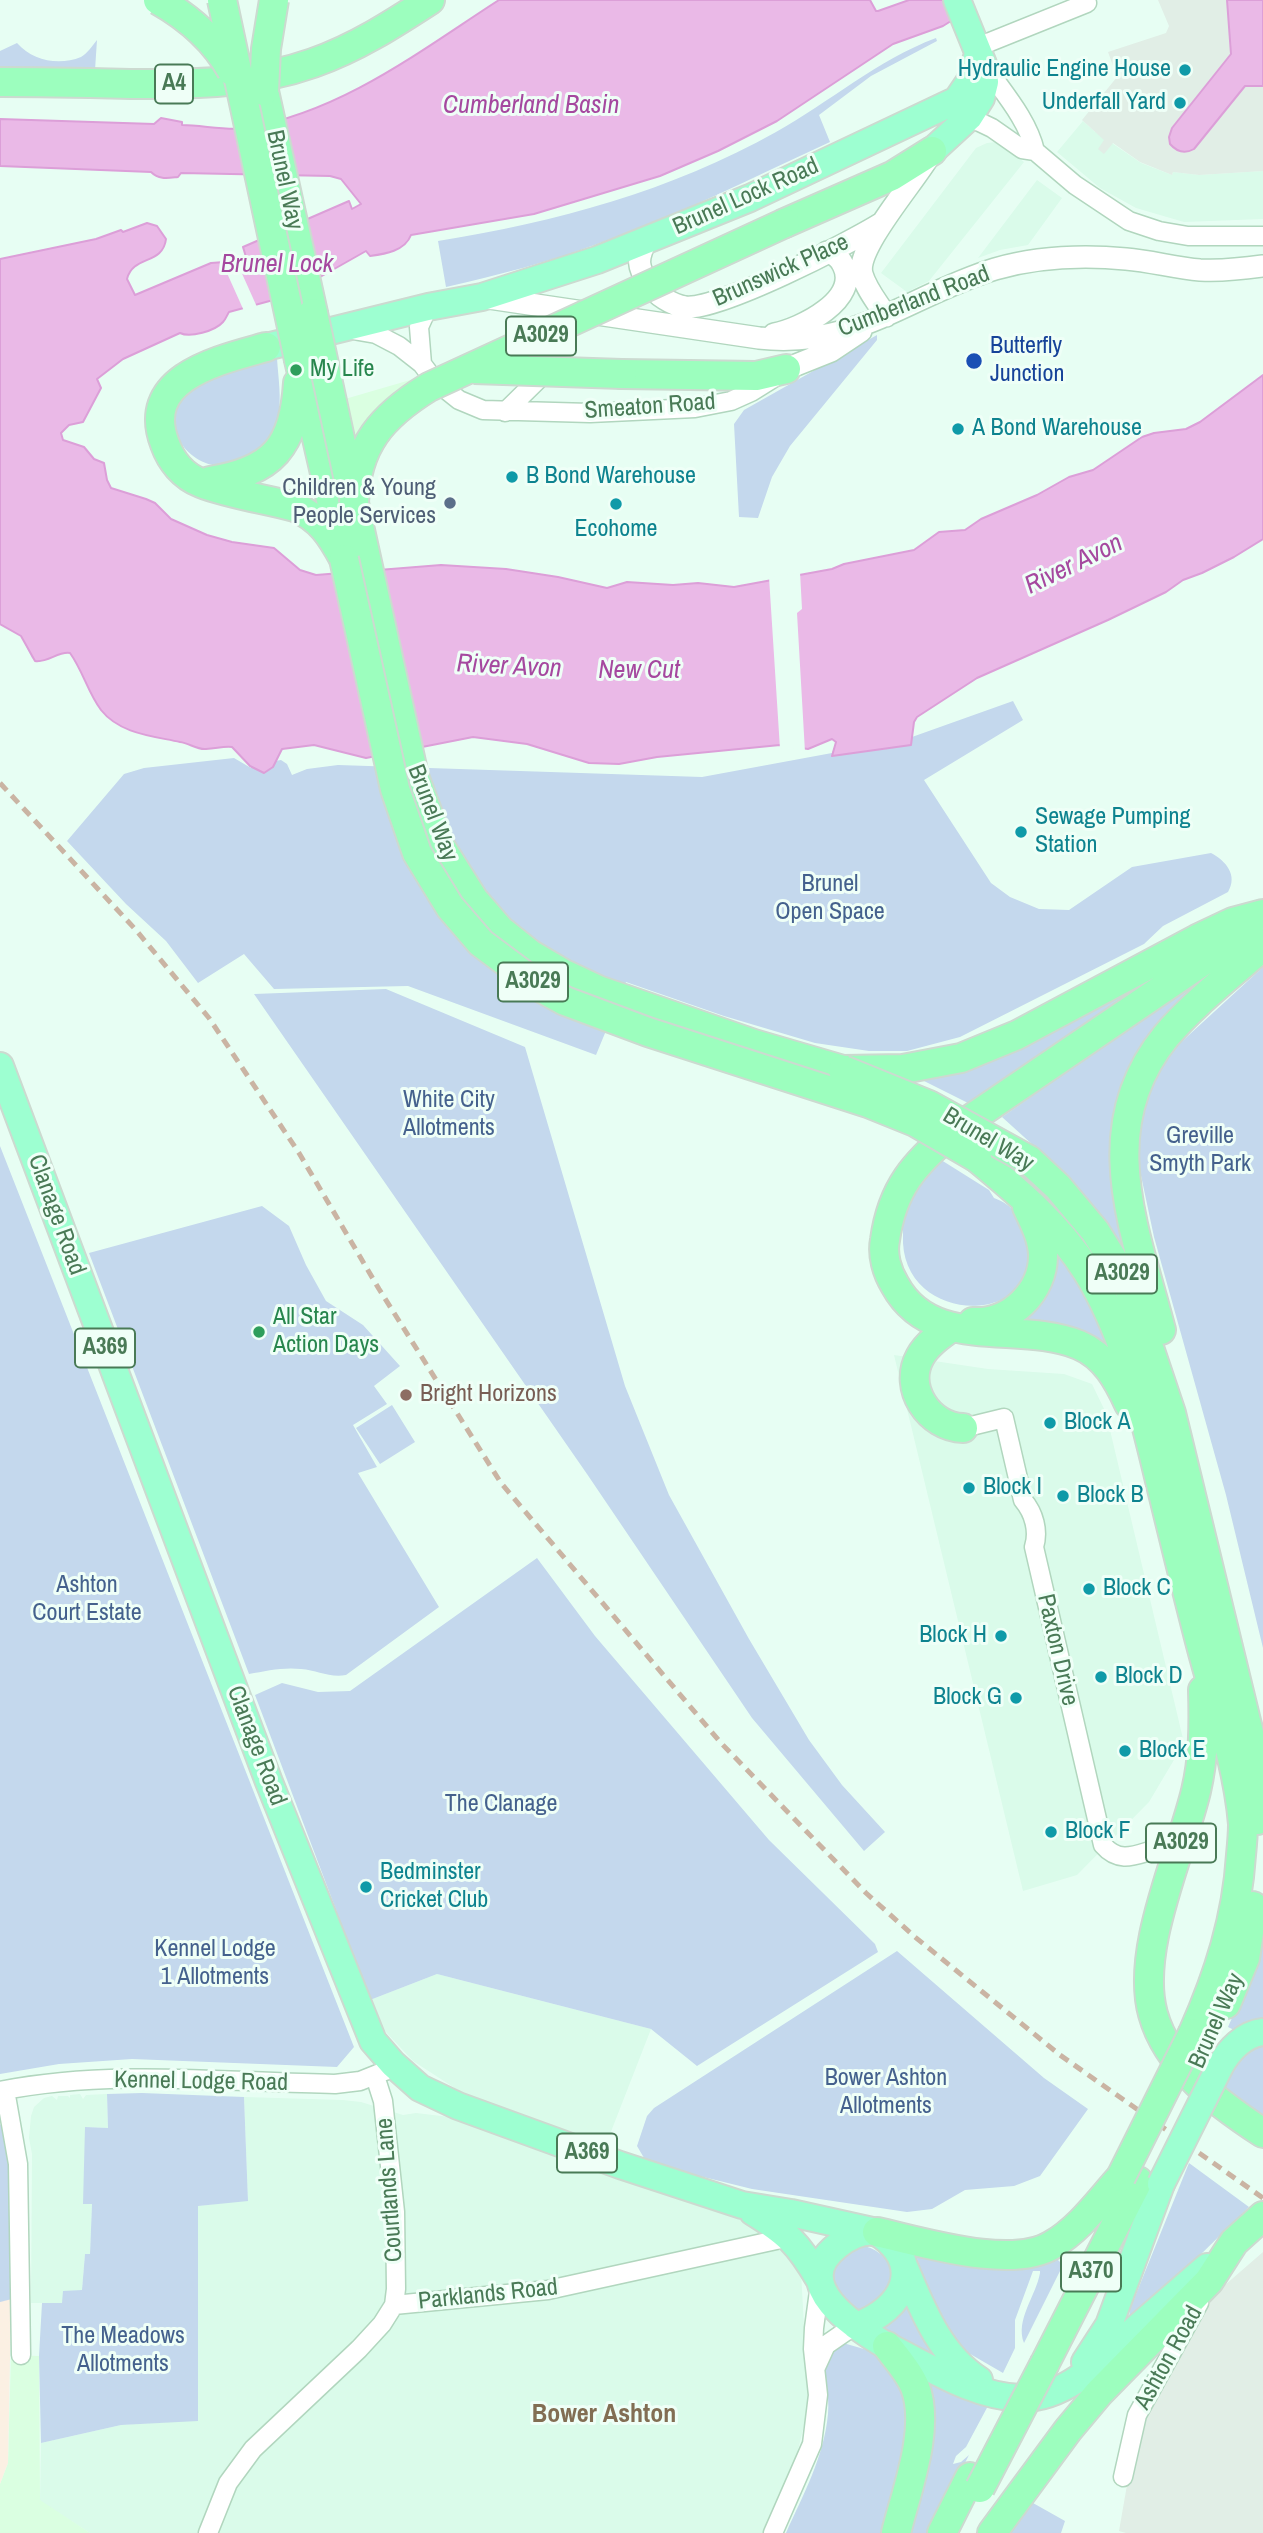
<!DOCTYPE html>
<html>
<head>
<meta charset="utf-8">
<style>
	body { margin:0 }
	canvas { display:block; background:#e7fef3 }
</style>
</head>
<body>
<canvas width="1263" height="2533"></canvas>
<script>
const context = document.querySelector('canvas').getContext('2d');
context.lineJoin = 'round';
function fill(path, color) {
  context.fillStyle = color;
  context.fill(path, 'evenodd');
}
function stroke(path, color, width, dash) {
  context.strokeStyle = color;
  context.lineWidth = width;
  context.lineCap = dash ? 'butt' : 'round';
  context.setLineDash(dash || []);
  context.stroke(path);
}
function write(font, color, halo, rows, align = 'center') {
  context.font = font + ' "Archivo Narrow",sans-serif';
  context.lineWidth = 6;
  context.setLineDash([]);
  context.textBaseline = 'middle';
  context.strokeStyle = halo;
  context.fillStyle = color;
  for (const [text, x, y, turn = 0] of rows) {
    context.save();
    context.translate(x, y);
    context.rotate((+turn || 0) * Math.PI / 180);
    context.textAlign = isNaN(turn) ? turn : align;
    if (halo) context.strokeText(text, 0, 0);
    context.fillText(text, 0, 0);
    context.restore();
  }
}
fill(new Path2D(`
	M 1083,121 L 1094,131 L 1141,163 L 1172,175 L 1173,172 L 1199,175 L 1263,171 L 1263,219 L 1184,222 L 1136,208 L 1100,188 L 1057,152 Z
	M 996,142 L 1024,162 L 929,281 L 907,292 L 881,273 L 976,148 L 987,143 Z
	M 1037,180 L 1062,198 L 1028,245 L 1000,250 L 978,258 Z
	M 894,1355 L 988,1369 L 1064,1374 L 1092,1384 L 1106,1413 L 1184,1743 L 1149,1802 L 1077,1875 L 1023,1891 Z
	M 437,1974 L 651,2029 L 605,2147 L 464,2094 L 413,2061 L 384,2030 L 370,2000 Z
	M 80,2094 L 83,2099 L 86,2095 L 107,2094 L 108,2128 L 86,2127 L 84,2204 L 92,2204 L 90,2254 L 85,2254 L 82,2290 L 63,2303 L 31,2303 L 32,2154 L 29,2138 L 31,2116 L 34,2107 L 44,2098 L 52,2096 L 57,2100 L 58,2096 L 68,2096 L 70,2098 L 70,2095 Z
	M 244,2097 L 343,2100 L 361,2102 L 403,2115 L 416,2113 L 450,2117 L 749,2220 L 794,2257 L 801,2272 L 808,2397 L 806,2417 L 797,2454 L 763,2533 L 90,2533 L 40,2501 L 41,2443 L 121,2425 L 198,2420 L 198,2206 L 248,2200 Z`), '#dafbea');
fill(new Path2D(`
	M 424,376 L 386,429 L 365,490 L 345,399 Z
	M 11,2355 L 39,2356 L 40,2500 L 90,2533 L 0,2533 L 0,2484 L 8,2463 Z`), '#daffe1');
fill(new Path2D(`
	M 1158,0 L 1227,0 L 1231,54 L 1263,86 L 1263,171 L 1199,175 L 1173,172 L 1172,175 L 1140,162 L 1113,143 L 1104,154 L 1098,149 L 1104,140 L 1082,120 L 1117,77 L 1108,52 L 1166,33 L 1169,26 Z
	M 1263,2252 L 1263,2533 L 1126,2533 L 1119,2531 L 1139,2416 L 1170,2369 L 1210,2298 Z`), '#e1eee6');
fill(new Path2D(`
	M 0,2124 L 13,2200 L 8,2463 L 0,2484 Z`), '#fbf0e3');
fill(new Path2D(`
	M 936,38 L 937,41 L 871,76 L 819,115 L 830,142 C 754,177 679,215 600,243 C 550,262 498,275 446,287 L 438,241 C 556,222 671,191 776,132 C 830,102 877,60 936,38 Z
	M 97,40 L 95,70 L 0,68 L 0,51 L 17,43 C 33,61 59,66 81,57 C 87,54 93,45 97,40 Z
	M 877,335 L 877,340 L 790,446 L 772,477 L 758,518 L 739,517 L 734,424 L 744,410 Z
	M 277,358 C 278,376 282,399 278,417 C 273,437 262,452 242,459 C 236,462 229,466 222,466 C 185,466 155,419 188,391 C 212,371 247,366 277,358 Z
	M 0,517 L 263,746 L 870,717 L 1263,539 L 1234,557 L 1202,573 L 1183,580 L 1166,592 L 1108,620 L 977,678 L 917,717 L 914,722 L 912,737 L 1013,701 L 1023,720 L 924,780 L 991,883 L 1010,897 L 1039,909 L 1069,910 L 1132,867 L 1211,853 C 1226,861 1238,875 1228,892 L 1163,926 L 1144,944 L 960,1037 L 907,1051 L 869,1051 L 815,1043 L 724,1016 L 626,982 L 596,1055 L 408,986 L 274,989 L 244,954 L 198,983 L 166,941 L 126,904 L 67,841 L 124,774 L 144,768 L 234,758 L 251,768 L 252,761 L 247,763 L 232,746 C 222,746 215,749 205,749 C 196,749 188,743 179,741 C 151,736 124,733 103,712 L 70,653 L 67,652 L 39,662 L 32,658 L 21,636 L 0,624 ZM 473,737 L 527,744 L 589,763 L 619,764 L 657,757 L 780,745 L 808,749 L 828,740 L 835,739 L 836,742 L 832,753 L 702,777 L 338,765 L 307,769 L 292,775 L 287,764 L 281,760 L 275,761 L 279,752 L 286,748 L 314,745 L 366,758 Z
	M 1178,965 L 972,1105 L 918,1078 Z
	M 1263,967 L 1263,1648 L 1226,1495 L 1154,1237 L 1136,1152 L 1147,1100 L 1159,1070 L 1178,1045 Z
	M 1192,985 L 1192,991 L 1146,1043 L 1128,1261 L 1092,1208 L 1034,1146 L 1002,1117 Z
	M 386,989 L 525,1047 L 625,1386 L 669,1495 L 749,1639 L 809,1740 L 842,1785 L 885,1832 L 864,1851 L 752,1718 L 587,1474 L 254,994 Z
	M 0,1146 L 354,2047 L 337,2067 L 132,2059 L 59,2064 L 0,2074 Z
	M 938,1158 L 989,1190 L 994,1198 C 1014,1205 1023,1220 1028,1241 C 1048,1328 898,1329 903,1234 C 903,1227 902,1219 904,1212 C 908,1193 926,1174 938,1158 Z
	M 262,1206 L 289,1226 L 306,1265 L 326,1301 L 363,1325 L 400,1366 L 374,1386 L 387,1404 L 353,1425 L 377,1467 L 358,1473 L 439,1607 L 346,1675 C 329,1678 317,1670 301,1669 C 283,1667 266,1671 249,1674 L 89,1253 Z
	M 1054,1239 L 1121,1354 L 1003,1323 Z
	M 392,1405 L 415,1442 L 380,1464 L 356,1428 Z
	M 537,1558 L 595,1636 L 769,1840 L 875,1944 L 878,1952 L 697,2066 L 651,2029 L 437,1974 L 370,2000 L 255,1695 L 282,1683 L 318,1692 L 350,1691 Z
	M 1263,1924 L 1263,2021 L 1236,2031 L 1228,2027 L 1255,1966 Z
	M 897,1951 L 1044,2078 L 1088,2109 L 1040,2176 L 1014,2186 L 965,2190 L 932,2209 L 907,2212 L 752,2189 L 647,2163 L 637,2146 L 647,2116 L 654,2108 Z
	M 1263,2043 L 1263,2120 L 1222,2092 C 1233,2070 1239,2054 1263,2043 Z
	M 142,2093 L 244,2097 L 248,2201 L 198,2206 L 198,2421 L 121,2425 L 41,2443 L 39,2356 L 42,2303 L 62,2303 L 63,2291 L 82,2290 L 85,2254 L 90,2254 L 92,2204 L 83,2204 L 85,2127 L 108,2128 L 107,2094 Z
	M 0,2124 L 6,2133 L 10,2154 L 12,2299 L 0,2302 Z
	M 1189,2163 L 1249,2207 L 1137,2317 L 1129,2318 L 1130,2309 Z
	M 858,2245 C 882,2247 904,2271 887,2295 C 884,2299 877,2302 873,2304 C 870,2306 867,2309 864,2310 C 855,2312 845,2304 838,2301 L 830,2267 Z
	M 914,2251 L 1052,2254 L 1063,2265 L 1024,2343 C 1015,2320 1036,2296 1040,2273 L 1040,2271 L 1033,2271 L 1015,2320 L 1015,2348 L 1003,2373 L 965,2351 L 946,2324 L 942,2325 Z
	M 909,2293 L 939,2359 L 882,2329 L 883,2324 Z
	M 843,2343 L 871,2351 L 888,2366 L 901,2383 L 910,2414 L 887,2533 L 786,2533 C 803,2495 824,2457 828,2414 C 830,2394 823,2374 827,2355 Z
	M 922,2380 L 989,2404 L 966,2447 L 956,2456 L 953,2464 L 961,2462 L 969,2455 L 929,2533 L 904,2533 Z
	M 1033,2503 L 1065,2521 L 1061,2533 L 1008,2533 Z`), '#c4d8ed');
const water = new Path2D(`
	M 499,0 L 870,0 L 876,11 L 878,11 L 909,0 L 943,0 L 951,21 L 943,26 L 893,44 L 777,121 L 718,151 L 660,176 L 534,214 L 411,235 C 405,251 385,254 370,256 L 366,251 L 313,281 L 277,299 L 229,312 C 227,315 226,319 223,322 C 215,331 190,338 180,333 L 123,359 L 97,379 L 101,388 L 83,422 L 69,425 L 61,433 L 63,440 L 84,447 L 94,459 L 104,463 L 107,480 L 111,488 L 146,499 L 155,503 L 171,519 L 207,535 L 232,542 L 274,548 L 300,570 L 316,575 L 441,565 L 506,569 L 558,577 L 607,588 L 627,582 L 673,585 L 698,583 L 734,587 L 832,569 L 844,564 L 914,550 L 939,532 L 965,530 L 981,519 L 1037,495 L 1069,477 L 1093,470 L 1142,437 L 1154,433 L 1186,429 L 1200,422 L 1263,375 L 1263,539 L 1234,557 L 1202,573 L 1183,580 L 1166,592 L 1108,620 L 977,678 L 917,717 L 914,722 L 911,745 L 832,756 L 836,742 L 832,739 L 808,749 L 780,745 L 657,757 L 619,764 L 589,763 L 527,744 L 473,737 L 366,758 L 314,745 L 282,749 L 273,767 L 264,773 L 250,766 L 232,747 C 222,746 216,749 206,749 C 197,750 189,743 180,742 C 153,736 120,734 101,710 C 88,693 83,671 70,653 C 58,651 48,663 35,661 L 21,636 L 0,624 L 0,259 L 96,239 L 121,230 L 123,232 L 147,223 L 157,226 L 166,239 C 163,265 133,255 127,279 L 135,295 L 211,263 L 238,261 L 246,257 L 243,247 L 349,201 L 352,209 L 361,204 L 341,179 L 330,176 L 181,173 L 178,177 C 168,178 159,180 151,172 L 0,166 L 0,119 L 154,124 L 161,118 L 182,122 L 182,125 C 202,125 227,131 246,128 C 342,112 420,51 499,0 Z
	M 1227,0 L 1263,0 L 1263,86 L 1245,86 L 1194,149 C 1185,154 1177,152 1170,144 L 1169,137 L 1172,128 L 1231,54 Z`);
fill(water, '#eab9e7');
stroke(water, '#dc9fd8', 2);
fill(new Path2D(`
	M 230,258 L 235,258 L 257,307 L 244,311 L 222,262 Z
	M 800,572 L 802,609 L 797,613 L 805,752 L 790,748 L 780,749 L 769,577 Z`), '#e7fef3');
const minor = new Path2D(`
	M 975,48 L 1087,3
	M 985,66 C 1003,92 1028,120 1035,151
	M 969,117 L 992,128 L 1022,149 L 1035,151 L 1075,185 L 1129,221 L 1159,231 L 1188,236 L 1263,236
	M 353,330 L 376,334 L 399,346 L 422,364 L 434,380 L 459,400 L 483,410 L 590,413 L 695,408 L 731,401 L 751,392 L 775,377
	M 422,364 L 419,327 L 428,307
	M 505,412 L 563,355 L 565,345 L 552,321
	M 963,1428 L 1004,1418 L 1023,1500 C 1034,1513 1039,1531 1034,1547 L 1103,1845 C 1127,1873 1151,1840 1180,1849
	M 5,2090 L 18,2164 L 21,2355
	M 0,2091 C 110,2069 224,2082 335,2084 L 360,2081 L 385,2071
	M 394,2305 L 548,2290 L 790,2237
	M 816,2367 L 826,2345 L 855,2325
	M 1123,2477 L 1137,2415 L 1199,2303
	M 208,2533 L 228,2483 L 253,2449 L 359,2349 L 382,2324 L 394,2305 L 396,2289 L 395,2212 L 383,2101 L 375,2076
	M 773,2533 L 812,2444 L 818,2395 L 813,2349 L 814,2328 L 820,2284`);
const tertiary = new Path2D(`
	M 646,241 C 637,259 637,267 649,284 C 656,295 672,305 685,307 C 718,311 850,243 882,223
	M 482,297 L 759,338 C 855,349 910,295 995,269 C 1037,257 1082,255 1126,259 C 1151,261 1175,268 1200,270 C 1220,271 1242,269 1263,266
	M 886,316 C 878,303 866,289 862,274 C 855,248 917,179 931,153
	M 774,334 C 801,329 861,299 843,265 C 840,258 835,254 827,252
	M 786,369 L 831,351 L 861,331`);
const primary = new Path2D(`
	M 932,151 L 969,117 L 981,98 L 985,82 L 983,64 L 957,0
	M 266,347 L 428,307 L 482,297 L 597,260 L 750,198 L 957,100 L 970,81 L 978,54
	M 0,1066 L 269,1782 L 373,2041 L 393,2064 L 420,2088 L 458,2106 L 620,2165 L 742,2205 L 791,2213 L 872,2231
	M 1220,2066 C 1229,2050 1244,2034 1263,2032
	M 753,2212 C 787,2233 798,2243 819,2279
	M 904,2266 C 922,2308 939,2354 979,2380
	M 856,2326 C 904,2309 926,2265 877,2232 C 863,2230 848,2237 837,2246 C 788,2285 855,2327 887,2346 C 928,2366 974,2397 1021,2398 C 1068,2399 1106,2356 1138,2327 C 1161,2307 1184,2287 1207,2267
	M 1085,2362 L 1109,2325 L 1161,2184`);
const trunk = new Path2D(`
	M 0,82 C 45,82 89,83 134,84 C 195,84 254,84 313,63 C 356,48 393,24 430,0
	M 264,91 L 313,313
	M 785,223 L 892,176 L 932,151
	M 266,347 C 220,360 139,377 165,444 C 171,461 183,476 201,483 C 229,494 265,499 295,507 C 321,519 331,535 344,559
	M 299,360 L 341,543
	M 622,374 L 756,376 L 786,369
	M 210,481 C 273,471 294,447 298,383
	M 354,503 L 414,776 L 440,846 L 474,900 L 500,930 L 530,954 L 564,974 L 598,990 L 754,1044 L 843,1070 L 903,1069 L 961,1058 L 1017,1035 L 1197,939 L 1233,922 L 1263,914
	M 977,1158 C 1018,1192 1058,1225 1087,1271 C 1123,1329 1140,1398 1156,1464 C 1171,1526 1186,1588 1202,1649 C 1217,1706 1238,1764 1243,1824 C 1243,1834 1242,1845 1241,1855 C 1237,1918 1219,1975 1193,2033
	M 1029,1160 L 1058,1187 L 1095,1231 L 1127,1282 L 1171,1413 L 1246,1721 L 1255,1757 L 1257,1820
	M 973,1322 C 1011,1324 1044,1291 1043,1254 C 1042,1237 1034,1222 1027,1207
	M 952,1327 C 940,1335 927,1344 920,1357 C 903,1388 929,1427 963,1428
	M 1161,1330 C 1135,1229 1091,1128 1166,1036 C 1194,1003 1231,975 1263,946
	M 1129,1404 C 1118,1380 1105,1356 1079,1345 C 1020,1320 932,1353 895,1285 C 887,1272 882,1255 885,1240 C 892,1188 915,1163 953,1131 L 1249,930
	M 1203,1690 C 1204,1724 1204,1757 1196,1791 C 1181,1854 1135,1950 1153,2014 C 1168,2068 1219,2104 1263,2133
	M 1226,2004 L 1245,1958 L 1253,1906
	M 877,2232 C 923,2242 1011,2270 1052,2245 C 1080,2229 1100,2200 1121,2177
	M 887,2346 C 897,2359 909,2372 915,2387 C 931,2428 906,2492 896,2533
	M 1045,2363 L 1138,2181
	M 942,2533 L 970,2477
	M 992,2533 L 1068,2430 L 1099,2393 L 1209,2281 L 1234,2242 L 1263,2216`);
stroke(minor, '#b1d6be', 21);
stroke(tertiary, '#b1d6be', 24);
stroke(primary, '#ccdad0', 30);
stroke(trunk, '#ccdad0', 32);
stroke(minor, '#fff', 18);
stroke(tertiary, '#fff', 21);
stroke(primary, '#9dffd1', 26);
stroke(trunk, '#9cfebe', 28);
stroke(new Path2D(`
	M 0,783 L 135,929 L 209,1018 L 299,1153 L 379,1289 L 501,1483 L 721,1743 L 866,1893 L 915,1937 L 1060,2055 L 1263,2198`), '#cab4a3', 5, [10, 7]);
const primaryBridge = new Path2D(`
	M 1161,2184 L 1220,2066`);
const trunkBridge = new Path2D(`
	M 158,0 C 188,17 215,40 232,71
	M 222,0 L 299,360
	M 264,91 L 266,49 L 274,0
	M 313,313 L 351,490
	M 474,369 L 622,374
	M 354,503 C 356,445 382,416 429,387 L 785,223
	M 344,559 L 395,789 L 417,853 L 450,907 L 481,943 L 540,987 L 565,1001 L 648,1032 L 868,1103 L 915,1122 L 977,1158
	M 843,1070 L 929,1105 L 1029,1160
	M 1121,2177 L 1193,2033
	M 980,2488 L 1045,2363`);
stroke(primaryBridge, '#ccdad0', 30, []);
stroke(trunkBridge, '#ccdad0', 32, []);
stroke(primaryBridge, '#9dffd1', 26);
stroke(trunkBridge, '#9cfebe', 28);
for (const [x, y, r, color] of [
	[1185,70,7,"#0f9aa8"],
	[1180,103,7,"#0f9aa8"],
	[974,361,9,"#1a4fb4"],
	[296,370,7,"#2e9e5b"],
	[958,429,7,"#0f9aa8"],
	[512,477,7,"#0f9aa8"],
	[450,503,7,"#5c6f8a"],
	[616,504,7,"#0f9aa8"],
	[1021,832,7,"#0f9aa8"],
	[259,1332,7,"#2e9e5b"],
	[406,1395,7,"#8d6e63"],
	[1050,1423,7,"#0f9aa8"],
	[969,1488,7,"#0f9aa8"],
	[1063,1496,7,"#0f9aa8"],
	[1089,1589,7,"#0f9aa8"],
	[1001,1636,7,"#0f9aa8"],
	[1101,1677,7,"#0f9aa8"],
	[1016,1698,7,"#0f9aa8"],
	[1125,1751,7,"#0f9aa8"],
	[1051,1832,7,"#0f9aa8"],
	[366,1887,7,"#0f9aa8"]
]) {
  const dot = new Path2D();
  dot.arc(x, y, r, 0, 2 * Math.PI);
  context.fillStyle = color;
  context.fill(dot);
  stroke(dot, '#effff7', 2.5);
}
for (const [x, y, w] of [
	[174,84,38],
	[541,336,70],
	[533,982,70],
	[1122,1274,70],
	[105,1348,60],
	[1181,1843,70],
	[587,2153,60],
	[1091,2272,60]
]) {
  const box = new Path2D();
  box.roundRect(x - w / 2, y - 19.5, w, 39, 5);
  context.fillStyle = '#effff7';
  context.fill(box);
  stroke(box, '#497a56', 2);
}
write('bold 23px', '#497a56', null, [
	["A4",174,84],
	["A3029",541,336],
	["A3029",533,982],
	["A3029",1122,1274],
	["A369",105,1348],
	["A3029",1181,1843],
	["A369",587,2153],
	["A370",1091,2272]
]);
write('24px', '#0d838f', '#effff7', [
	["Hydraulic Engine House",1171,70,"right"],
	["Underfall Yard",1166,103,"right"],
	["A Bond Warehouse",972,429],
	["B Bond Warehouse",526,477],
	["Ecohome",616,530,"center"],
	["Sewage Pumping",1035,818],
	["Station",1035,846],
	["Block A",1064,1423],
	["Block I",983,1488],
	["Block B",1077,1496],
	["Block C",1103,1589],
	["Block H",987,1636,"right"],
	["Block D",1115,1677],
	["Block G",1002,1698,"right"],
	["Block E",1139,1751],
	["Block F",1065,1832],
	["Bedminster",380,1873],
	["Cricket Club",380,1901]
], 'left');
write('24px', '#497a56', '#effff7', [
	["Brunel Way",284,180,78],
	["Brunel Lock Road",746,197,-24],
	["Brunswick Place",781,271,-24],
	["Cumberland Road",914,302,-21],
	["Smeaton Road",650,407,-4],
	["Brunel Way",432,813,69],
	["Brunel Way",988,1140,31],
	["Clanage Road",56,1215,70],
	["Paxton Drive",1057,1650,77],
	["Clanage Road",256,1746,69],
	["Brunel Way",1217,2021,-66],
	["Kennel Lodge Road",201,2082,1],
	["Courtlands Lane",390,2190,-94],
	["Parklands Road",488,2295,-6],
	["Ashton Road",1169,2358,-61]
]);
write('24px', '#164399', '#effff7', [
	["Butterfly",990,347],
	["Junction",990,375]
], 'left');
write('24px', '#27864d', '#effff7', [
	["My Life",310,370],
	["All Star",273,1318],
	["Action Days",273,1346]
], 'left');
write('24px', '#4e5e75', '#effff7', [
	["Children & Young",436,489],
	["People Services",436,517]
], 'right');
write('24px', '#44618d', '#effff7', [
	["Brunel",830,885],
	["Open Space",830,913],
	["White City",449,1101],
	["Allotments",449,1129],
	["Greville",1200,1137],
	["Smyth Park",1200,1165],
	["Ashton",87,1586],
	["Court Estate",87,1614],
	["The Clanage",501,1805],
	["Kennel Lodge",215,1950],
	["1 Allotments",215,1978],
	["Bower Ashton",886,2079],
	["Allotments",886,2107],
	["The Meadows",123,2337],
	["Allotments",123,2365]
]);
write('24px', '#785e54', '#effff7', [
	["Bright Horizons",420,1395]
], 'left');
write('italic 26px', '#a5489f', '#effff7', [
	["Cumberland Basin",531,106],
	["Brunel Lock",277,265],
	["River Avon",1074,565,-26],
	["River Avon",509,667,3],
	["New Cut",639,671]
]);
write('bold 26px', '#826e53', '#effff7', [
	["Bower Ashton",604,2415]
]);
</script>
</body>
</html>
